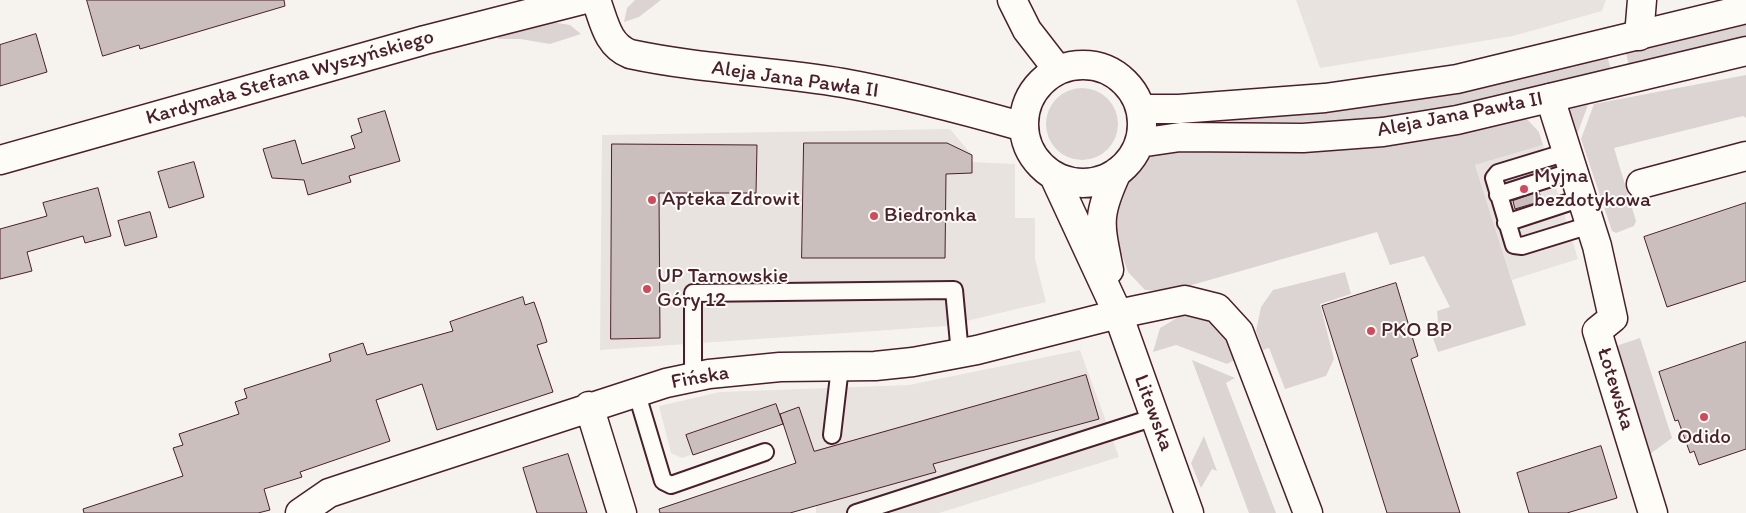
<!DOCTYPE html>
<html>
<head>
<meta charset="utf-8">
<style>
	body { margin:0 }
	canvas { display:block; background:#f6f3ef }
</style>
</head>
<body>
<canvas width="1746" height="513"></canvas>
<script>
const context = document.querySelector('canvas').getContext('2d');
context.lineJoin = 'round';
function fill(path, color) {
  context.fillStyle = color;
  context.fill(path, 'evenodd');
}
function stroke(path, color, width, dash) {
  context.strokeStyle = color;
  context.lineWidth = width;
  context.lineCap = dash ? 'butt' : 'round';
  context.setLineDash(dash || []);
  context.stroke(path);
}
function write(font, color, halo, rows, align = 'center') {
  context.font = font + ' Itim,sans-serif';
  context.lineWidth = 4;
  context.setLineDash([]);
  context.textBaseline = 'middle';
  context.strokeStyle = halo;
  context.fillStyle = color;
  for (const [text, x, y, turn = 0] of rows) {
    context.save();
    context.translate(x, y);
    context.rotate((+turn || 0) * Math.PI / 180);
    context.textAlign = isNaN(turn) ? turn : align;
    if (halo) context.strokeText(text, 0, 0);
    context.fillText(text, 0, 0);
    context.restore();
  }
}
fill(new Path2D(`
	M 1296,0 L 1606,0 L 1602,11 L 1513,36 L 1320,68 Z
	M 950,129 L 972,155 L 972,162 L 1015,164 L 1015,218 L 1035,218 L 1035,259 L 1046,302 L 946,326 L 600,350 L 602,135 Z
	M 1543,145 L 1578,259 L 1512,280 L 1475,165 Z
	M 1080,350 L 1119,457 L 939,513 L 816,513 L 816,484 L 802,487 L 783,424 L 682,458 L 671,453 L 659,406 L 720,392 L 909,385 Z`), '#e9e3e0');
fill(new Path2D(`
	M 635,0 L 661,0 L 639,17 L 624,22 L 627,8 Z
	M 1746,18 L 1746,36 L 1629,66 L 1625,49 Z
	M 552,22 L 570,25 L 581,34 L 550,44 L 520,39 L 498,39 L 498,36 Z
	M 1606,52 L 1611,70 L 1482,103 L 1378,120 L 1212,124 L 1150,132 L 1152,121 Z
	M 1746,75 L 1746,118 L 1743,116 L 1614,148 L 1636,221 L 1634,226 L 1616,233 L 1612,231 L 1581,139 L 1594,104 Z
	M1046 124a36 36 0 1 1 72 0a36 36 0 1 1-72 0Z
	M 1588,105 L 1575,140 L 1565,122 L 1570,109 Z
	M 1525,117 L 1539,132 L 1543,145 L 1475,165 L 1526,325 L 1438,352 L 1428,324 L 1438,321 L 1437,311 L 1450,307 L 1424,256 L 1390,265 L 1377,232 L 1171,291 L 1145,290 L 1128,272 L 1112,227 L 1124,178 L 1155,153 L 1334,150 Z
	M 1345,272 L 1351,294 L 1320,304 L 1334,359 L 1326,376 L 1285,389 L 1269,348 L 1263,350 L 1256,331 L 1261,307 L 1273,290 Z
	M 1182,315 L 1207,317 L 1225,331 L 1238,358 L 1227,364 L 1176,345 L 1153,352 L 1160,328 Z
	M 1640,338 L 1672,438 L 1650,454 L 1641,453 L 1612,353 L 1619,345 Z
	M 1192,360 L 1235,378 L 1226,383 L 1276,513 L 1249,513 Z
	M 1204,436 L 1217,471 L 1212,469 L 1201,488 L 1191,463 Z`), '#dcd4d2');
const building = new Path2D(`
	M 87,0 L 284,0 L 285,6 L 140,49 L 139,45 L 103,56 Z
	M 36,34 L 47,72 L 0,86 L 0,45 Z
	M 385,111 L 400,161 L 349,176 L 351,182 L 308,195 L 304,180 L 272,178 L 263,149 L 295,140 L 302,164 L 355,148 L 351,136 L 362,132 L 358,119 Z
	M 804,143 L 947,143 L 972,155 L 972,173 L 946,174 L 945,258 L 802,258 Z
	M 612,144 L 757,145 L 756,193 L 659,193 L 660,338 L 611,339 Z
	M 194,162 L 204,197 L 169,208 L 158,172 Z
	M 98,188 L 111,236 L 85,243 L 83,236 L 27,252 L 32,271 L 0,279 L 0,229 L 47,216 L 43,203 Z
	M 1539,192 L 1542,201 L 1515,209 L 1513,201 Z
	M 1746,203 L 1746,281 L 1667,307 L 1644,237 Z
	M 150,212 L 157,237 L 125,246 L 118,221 Z
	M 1396,283 L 1418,356 L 1411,359 L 1460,513 L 1387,513 L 1322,306 Z
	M 523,297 L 525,305 L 534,302 L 541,322 L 547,342 L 537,345 L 553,392 L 437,430 L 422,384 L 376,400 L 390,441 L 300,472 L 302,477 L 264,489 L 270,510 L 258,513 L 84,513 L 83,509 L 183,476 L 173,448 L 183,445 L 179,434 L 239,414 L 235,402 L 247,398 L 244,389 L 331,361 L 329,354 L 363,343 L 367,355 L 453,331 L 450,322 Z
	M 1746,342 L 1746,449 L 1699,465 L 1694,451 L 1690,453 L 1678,420 L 1675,421 L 1659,372 Z
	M 1086,375 L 1099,419 L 933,464 L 936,472 L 790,513 L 660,513 L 659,509 L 796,463 L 780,414 L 799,407 L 814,451 Z
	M 776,404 L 783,424 L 693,455 L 686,435 Z
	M 1601,446 L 1617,498 L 1567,513 L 1529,513 L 1517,473 Z
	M 568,454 L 587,513 L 537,513 L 523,468 Z`);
fill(building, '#cbbfbe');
stroke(building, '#4a1f2b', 1);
const lane = new Path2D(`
	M 1567,152 L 1498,173 L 1494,178 L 1514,245 L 1522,246 L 1590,225
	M 1498,195 L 1573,171
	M 1506,223 L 1582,198
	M 693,377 L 693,293 L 954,290 L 960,354
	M 636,391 L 663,481 L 671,485 L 765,452
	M 832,435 L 840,367
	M 856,513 L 1155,417`);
const street = new Path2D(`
	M 1639,36 L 1642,0
	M 1550,98 L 1597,246 L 1613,318 L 1597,331 L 1653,513
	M 1641,184 L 1746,156
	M 589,406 L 622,513
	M 300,513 L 329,493 L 353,485 L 666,383 L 709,374 L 780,367 L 875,366 L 913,362 L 977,350 L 1118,314 L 1185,300 L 1217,308 L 1239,332 L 1308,513`);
const secondary = new Path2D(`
	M 596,0 C 604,21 607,45 630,54 C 700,69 772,71 843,83 C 904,94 964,110 1024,127
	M 1012,0 L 1027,30 L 1058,70
	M1024 124a59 59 0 1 1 118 0a59 59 0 1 1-118 0Z
	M 1141,109 L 1179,109 L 1325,98 L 1457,79 L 1746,9
	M 1139,143 L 1180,137 L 1303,138 L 1383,132 L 1457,120 L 1746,51
	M 0,160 L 425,40 L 582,0
	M 1054,176 L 1118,314 L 1189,513
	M 1109,270 C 1100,224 1096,217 1117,172`);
stroke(lane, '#4a1f2b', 20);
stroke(street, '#4a1f2b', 31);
stroke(secondary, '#4a1f2b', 31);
stroke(lane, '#fdfcf7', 16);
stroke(street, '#fdfcf7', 28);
stroke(secondary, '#fdfcf7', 28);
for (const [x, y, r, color] of [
	[1524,189,5,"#d1495b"],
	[652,200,5,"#d1495b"],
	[874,216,5,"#d1495b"],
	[647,289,5,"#d1495b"],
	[1371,331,5,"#d1495b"],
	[1704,417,5,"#d1495b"]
]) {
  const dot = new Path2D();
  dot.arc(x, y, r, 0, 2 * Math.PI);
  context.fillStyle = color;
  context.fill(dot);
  stroke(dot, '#fdfcf7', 2);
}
write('21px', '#4a1f2b', '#fdfcf7', [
	["Kardynała Stefana Wyszyńskiego",290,78,-16],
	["Aleja Jana Pawła II",795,80,8],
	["Aleja Jana Pawła II",1460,115,-11],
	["Fińska",700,378,-10],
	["Łotewska",1615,389,73],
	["Litewska",1153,413,70]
]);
write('21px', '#4a1f2b', '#fdfcf7', [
	["Myjna",1534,177],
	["bezdotykowa",1534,201],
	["Apteka Zdrowit",662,200],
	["Biedronka",884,216],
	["UP Tarnowskie",657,277],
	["Góry 12",657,301],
	["PKO BP",1381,331],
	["Odido",1704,438,"center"]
], 'left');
</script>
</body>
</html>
